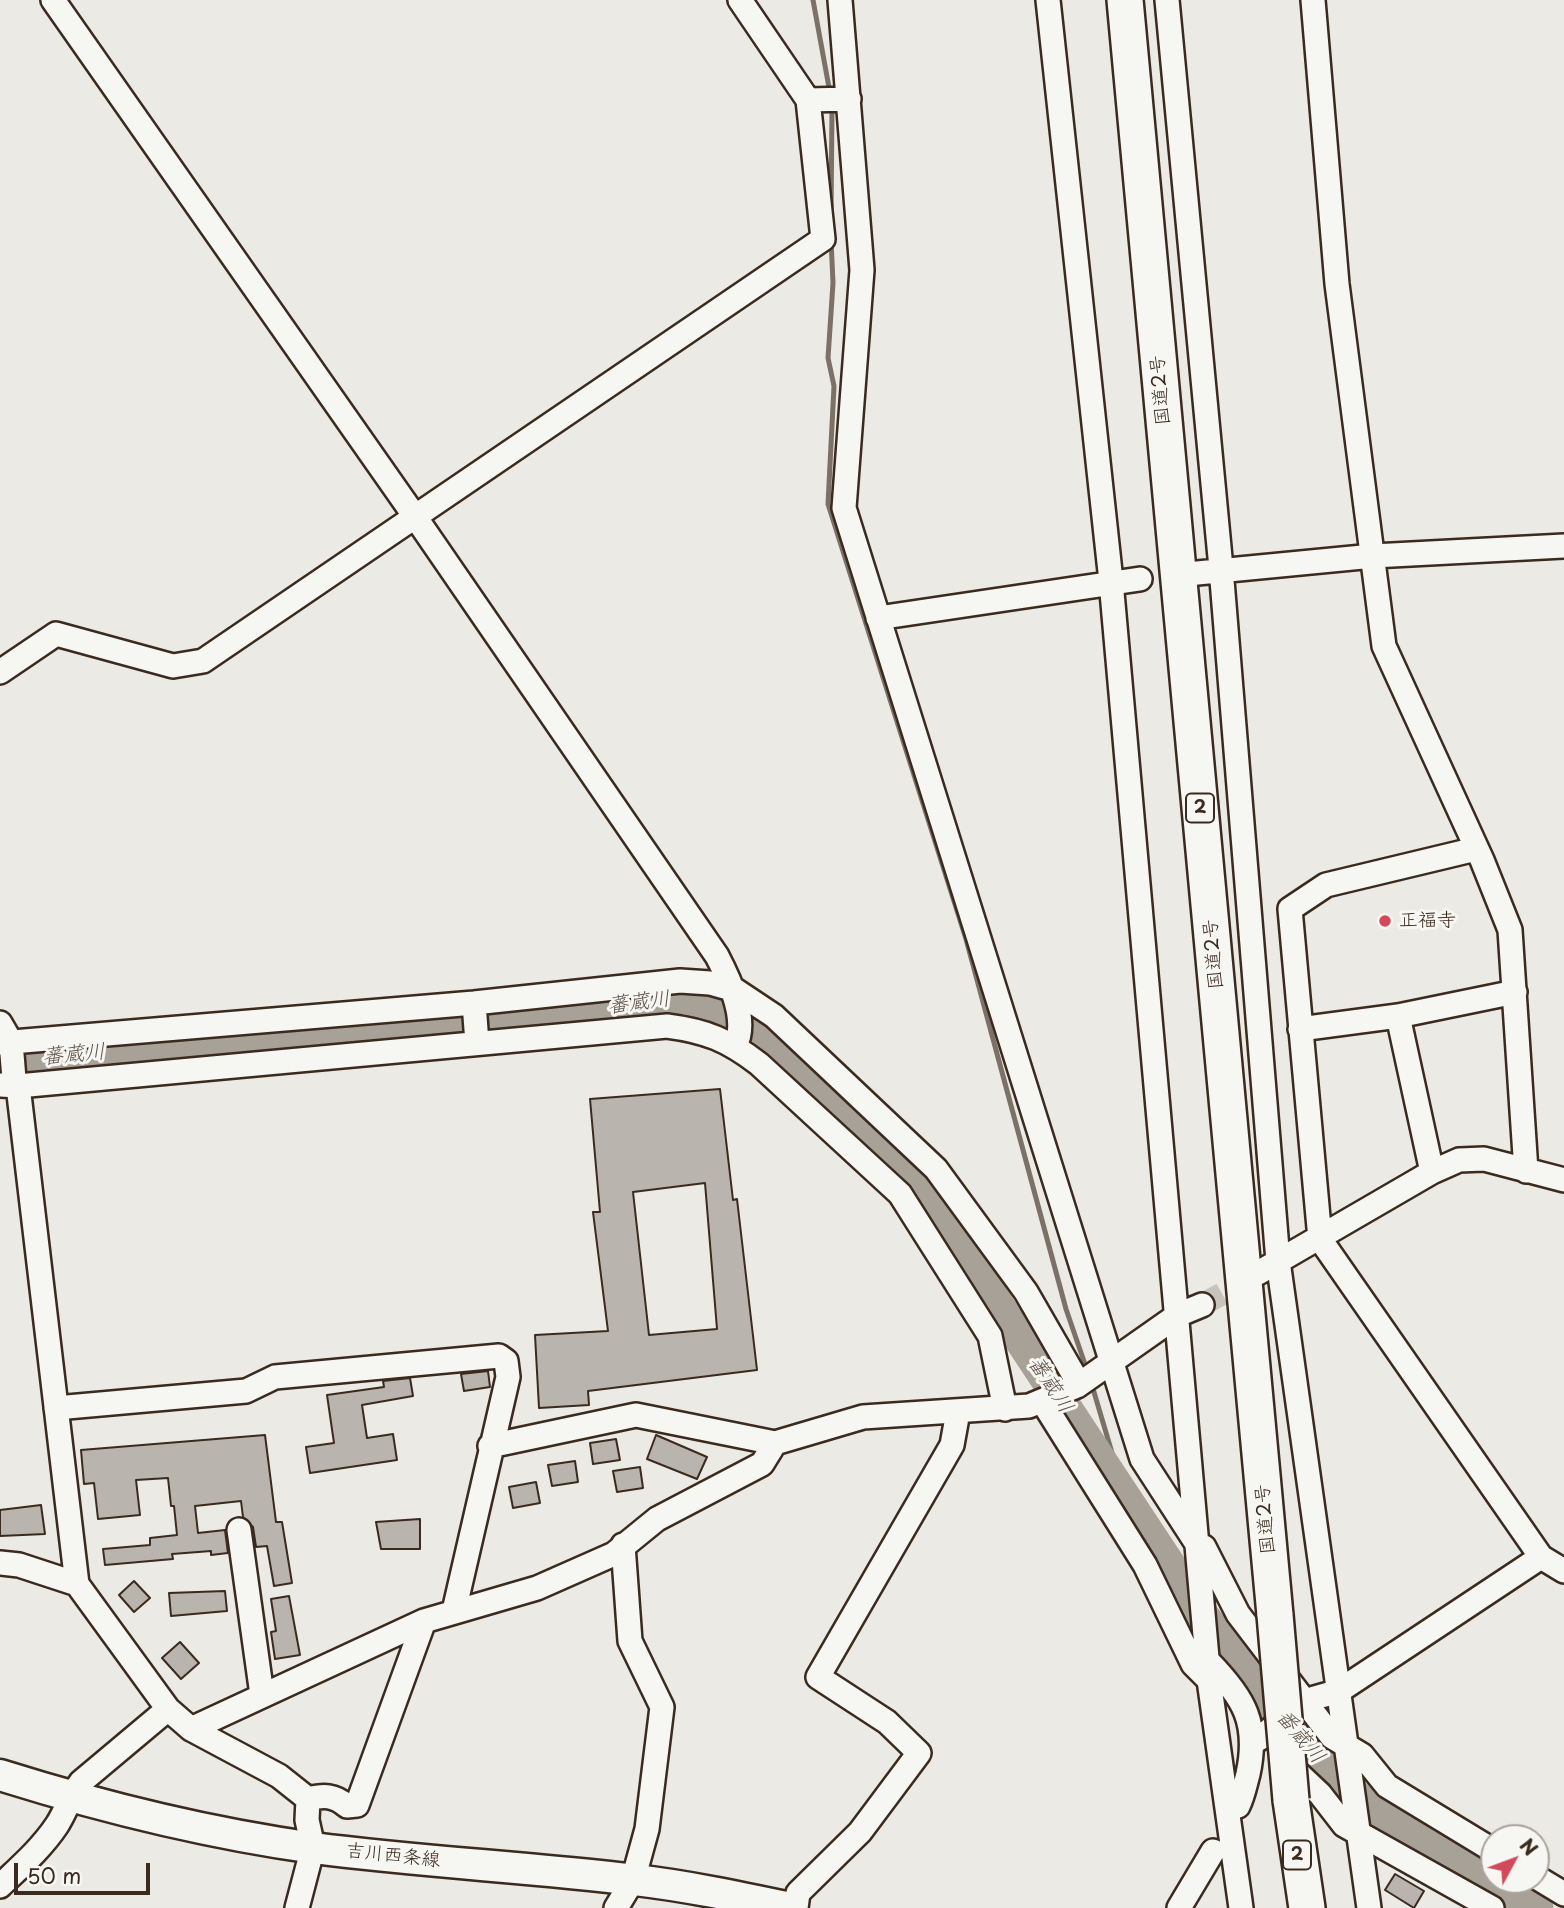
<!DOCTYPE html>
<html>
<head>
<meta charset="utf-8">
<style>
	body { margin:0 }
	#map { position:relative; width:1564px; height:1908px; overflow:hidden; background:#ebeae5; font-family:"Playpen Sans",sans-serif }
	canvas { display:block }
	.north { position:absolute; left:1480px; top:1824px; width:70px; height:70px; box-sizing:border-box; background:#f6f6f2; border:2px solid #aba49d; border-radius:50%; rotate:49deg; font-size:19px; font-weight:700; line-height:28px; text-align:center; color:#3b2a1e }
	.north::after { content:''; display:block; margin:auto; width:24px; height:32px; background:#d1495b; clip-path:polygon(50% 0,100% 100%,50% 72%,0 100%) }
	.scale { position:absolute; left:14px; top:1863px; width:136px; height:32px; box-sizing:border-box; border:4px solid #3b2a1e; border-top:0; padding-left:9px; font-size:21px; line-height:24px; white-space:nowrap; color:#3b2a1e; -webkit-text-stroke:5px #f6f6f2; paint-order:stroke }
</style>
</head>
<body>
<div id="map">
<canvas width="1564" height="1908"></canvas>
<div class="north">N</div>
<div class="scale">50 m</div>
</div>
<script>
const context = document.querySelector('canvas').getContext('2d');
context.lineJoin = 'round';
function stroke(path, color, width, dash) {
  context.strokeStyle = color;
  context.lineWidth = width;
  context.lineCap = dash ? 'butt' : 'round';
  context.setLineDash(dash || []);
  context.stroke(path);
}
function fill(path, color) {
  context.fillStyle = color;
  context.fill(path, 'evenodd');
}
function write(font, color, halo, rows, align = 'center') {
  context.font = font + ' "Playpen Sans","Klee One",sans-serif';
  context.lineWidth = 6;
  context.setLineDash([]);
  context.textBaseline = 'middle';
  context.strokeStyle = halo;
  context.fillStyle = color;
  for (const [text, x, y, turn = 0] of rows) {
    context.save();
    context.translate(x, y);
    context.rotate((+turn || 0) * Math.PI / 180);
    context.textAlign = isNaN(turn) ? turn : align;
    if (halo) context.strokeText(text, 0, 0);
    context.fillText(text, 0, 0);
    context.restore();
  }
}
stroke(new Path2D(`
	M 813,0 L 830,93
	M 831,219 L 832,106
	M 831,239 L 833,283 L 828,358 L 834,386 L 828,504 L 966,939 L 1066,1309 L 1088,1373
	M 1091,1382 L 1126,1500`), '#7c7167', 5);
stroke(new Path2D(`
	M 0,1061 L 556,1014 L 685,997 L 719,1010 L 763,1043 L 906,1173 L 929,1201 L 1203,1616 L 1297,1738 L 1366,1806 L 1537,1908`), '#a8a198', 33);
const building = new Path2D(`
	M 720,1089 L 733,1200 L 737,1199 L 757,1370 L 588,1391 L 589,1405 L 539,1408 L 535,1335 L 608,1331 L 593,1212 L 600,1212 L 590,1099 ZM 705,1183 L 717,1329 L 649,1335 L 633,1192 Z
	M 488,1371 L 490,1387 L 464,1391 L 461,1374 Z
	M 410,1378 L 413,1396 L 362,1405 L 367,1438 L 393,1434 L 397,1460 L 310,1473 L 306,1447 L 334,1443 L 327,1395 L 384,1387 L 383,1381 Z
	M 265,1435 L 276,1522 L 282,1522 L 292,1583 L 274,1586 L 267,1546 L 256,1547 L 253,1527 L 243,1517 L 241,1501 L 195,1506 L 198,1533 L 225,1530 L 228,1553 L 211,1555 L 211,1551 L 172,1554 L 173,1559 L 105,1565 L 103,1549 L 150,1545 L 150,1538 L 177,1535 L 174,1506 L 171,1506 L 168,1478 L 136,1480 L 140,1515 L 98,1519 L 94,1483 L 84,1484 L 81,1450 Z
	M 656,1435 L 707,1457 L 697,1479 L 647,1459 Z
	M 616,1439 L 620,1460 L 593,1464 L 590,1443 Z
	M 575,1461 L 578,1482 L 552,1486 L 548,1465 Z
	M 640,1467 L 643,1488 L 617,1492 L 613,1471 Z
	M 536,1482 L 540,1503 L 513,1508 L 509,1487 Z
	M 41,1505 L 45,1534 L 0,1536 L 0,1510 Z
	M 420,1519 L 420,1549 L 381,1549 L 376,1522 Z
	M 134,1581 L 150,1598 L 134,1612 L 119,1595 Z
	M 225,1591 L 227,1611 L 171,1616 L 169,1593 Z
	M 289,1596 L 300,1655 L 275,1659 L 271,1632 L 276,1631 L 271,1599 Z
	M 180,1642 L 199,1663 L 181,1679 L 162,1658 Z
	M 1395,1874 L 1424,1891 L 1414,1908 L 1385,1890 Z`);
fill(building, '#bab4ae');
stroke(building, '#3b2a1e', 2);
stroke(new Path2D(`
	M 1202,1305 L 1254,1276`), '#c8c4bd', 23, [23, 11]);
const minor = new Path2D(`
	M 53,0 L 416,518 L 717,956 C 729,979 749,1020 735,1046
	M 740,0 L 808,100 L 849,99
	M 840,0 L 862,270 L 844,508 L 1142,1459 L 1197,1544
	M 1048,0 L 1111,581 L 1209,1680 L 1241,1908
	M 1167,0 L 1221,568 L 1278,1261 L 1369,1908
	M 1313,0 L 1337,284 L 1384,646 L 1482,860 L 1510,930 L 1526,1171
	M 1187,574 L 1373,556 L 1564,546
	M 878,618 L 1140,579
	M 0,672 L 56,634 L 173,666 L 203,661 L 823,239 L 808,100
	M 1476,849 L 1326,885 L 1290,909 L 1320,1239 L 1541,1557 L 1564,1571
	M 474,1003 L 477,1043
	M 1398,1016 L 1432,1172
	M 0,1023 L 11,1042 L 14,1079 L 18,1086 L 77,1584
	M 1300,1029 L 1398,1016 L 1515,992
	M 0,1043 L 474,1003 L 680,981 L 710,983 L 735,990 L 774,1016 L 936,1169 L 1026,1292 L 1079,1384
	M 0,1085 L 18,1086 L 667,1026 C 706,1031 728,1040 759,1064 L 900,1194 L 990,1336 L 1005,1409
	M 1258,1273 L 1432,1172 L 1459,1160 L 1484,1159 L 1564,1180
	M 1042,1401 L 1145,1565 L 1193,1664 L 1209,1680
	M 56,1408 L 246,1391 L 275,1377 L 499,1356 L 506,1361 L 508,1377 L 454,1611
	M 490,1446 L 636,1415 L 775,1443
	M 239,1530 L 262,1695
	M 1204,1547 L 1238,1614 L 1332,1737 L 1362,1755 L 1387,1786 L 1494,1851
	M 0,1563 L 19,1565 L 77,1584 L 168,1709 L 191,1729 L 279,1776 L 308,1799 L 307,1820 L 313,1847 L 297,1908
	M 1209,1662 C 1244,1698 1259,1723 1248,1774 C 1245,1785 1243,1796 1238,1806
	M 191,1729 L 424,1621 L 537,1588 L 614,1554 L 657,1519 L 762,1464 L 775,1443 L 863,1417 L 1029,1406 L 1077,1386 L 1178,1315 L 1202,1305
	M 1259,1739 L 1304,1701 L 1339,1691 L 1541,1557
	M 1286,1762 L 1320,1794 L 1344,1825 L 1492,1908
	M 308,1799 C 324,1795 334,1795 347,1806 L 357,1805 L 424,1621
	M 1536,1877 L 1564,1894
	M 0,1886 C 20,1867 41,1849 57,1825 C 66,1811 70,1796 81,1782 L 168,1709
	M 616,1908 L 633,1880 L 647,1829 L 662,1707 L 630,1641 L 623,1545
	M 796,1908 L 798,1893 L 860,1832 L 919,1753 L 887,1722 L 818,1677 L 952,1445 L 958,1412
	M 1179,1908 L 1213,1851`);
const major = new Path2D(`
	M 0,1775 C 102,1807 207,1833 314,1848 C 420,1862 528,1867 635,1880 C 687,1886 739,1897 791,1908`);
const highway = new Path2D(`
	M 1125,0 L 1275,1615
	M 1291,1800 L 1307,1908`);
stroke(minor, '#3b2a1e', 28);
stroke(major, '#3b2a1e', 35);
stroke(highway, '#3b2a1e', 40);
stroke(minor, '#f6f6f2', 23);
stroke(major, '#f6f6f2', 30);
stroke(highway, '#f6f6f2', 35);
const highwayBridge = new Path2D(`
	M 1275,1615 L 1291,1800`);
stroke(highwayBridge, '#3b2a1e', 40, []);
stroke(highwayBridge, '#f6f6f2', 35);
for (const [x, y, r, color] of [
	[1385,921,7,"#d1495b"]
]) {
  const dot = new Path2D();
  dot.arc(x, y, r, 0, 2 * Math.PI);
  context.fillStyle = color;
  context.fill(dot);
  stroke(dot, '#f6f6f2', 2.5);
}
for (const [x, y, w] of [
	[1200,808,28],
	[1297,1855,28]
]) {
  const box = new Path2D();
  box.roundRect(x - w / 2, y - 14.5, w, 29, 5);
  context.fillStyle = '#f6f6f2';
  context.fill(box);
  stroke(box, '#3b2a1e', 2);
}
write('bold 18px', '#3b2a1e', null, [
	["2",1200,808],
	["2",1297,1855]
]);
write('19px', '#3b2a1e', '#f6f6f2', [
	["国道2号",1161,390,-95],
	["国道2号",1214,954,-95],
	["国道2号",1266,1519,-95],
	["吉川西条線",393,1856,6]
]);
write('19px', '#3b2a1e', '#f6f6f2', [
	["正福寺",1399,921]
], 'left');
write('italic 21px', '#615449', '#f6f6f2', [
	["蕃蔵川",639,1003,-7],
	["蕃蔵川",74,1055,-5],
	["蕃蔵川",1050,1385,57],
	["番蔵川",1300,1737,50]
]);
</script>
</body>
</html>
